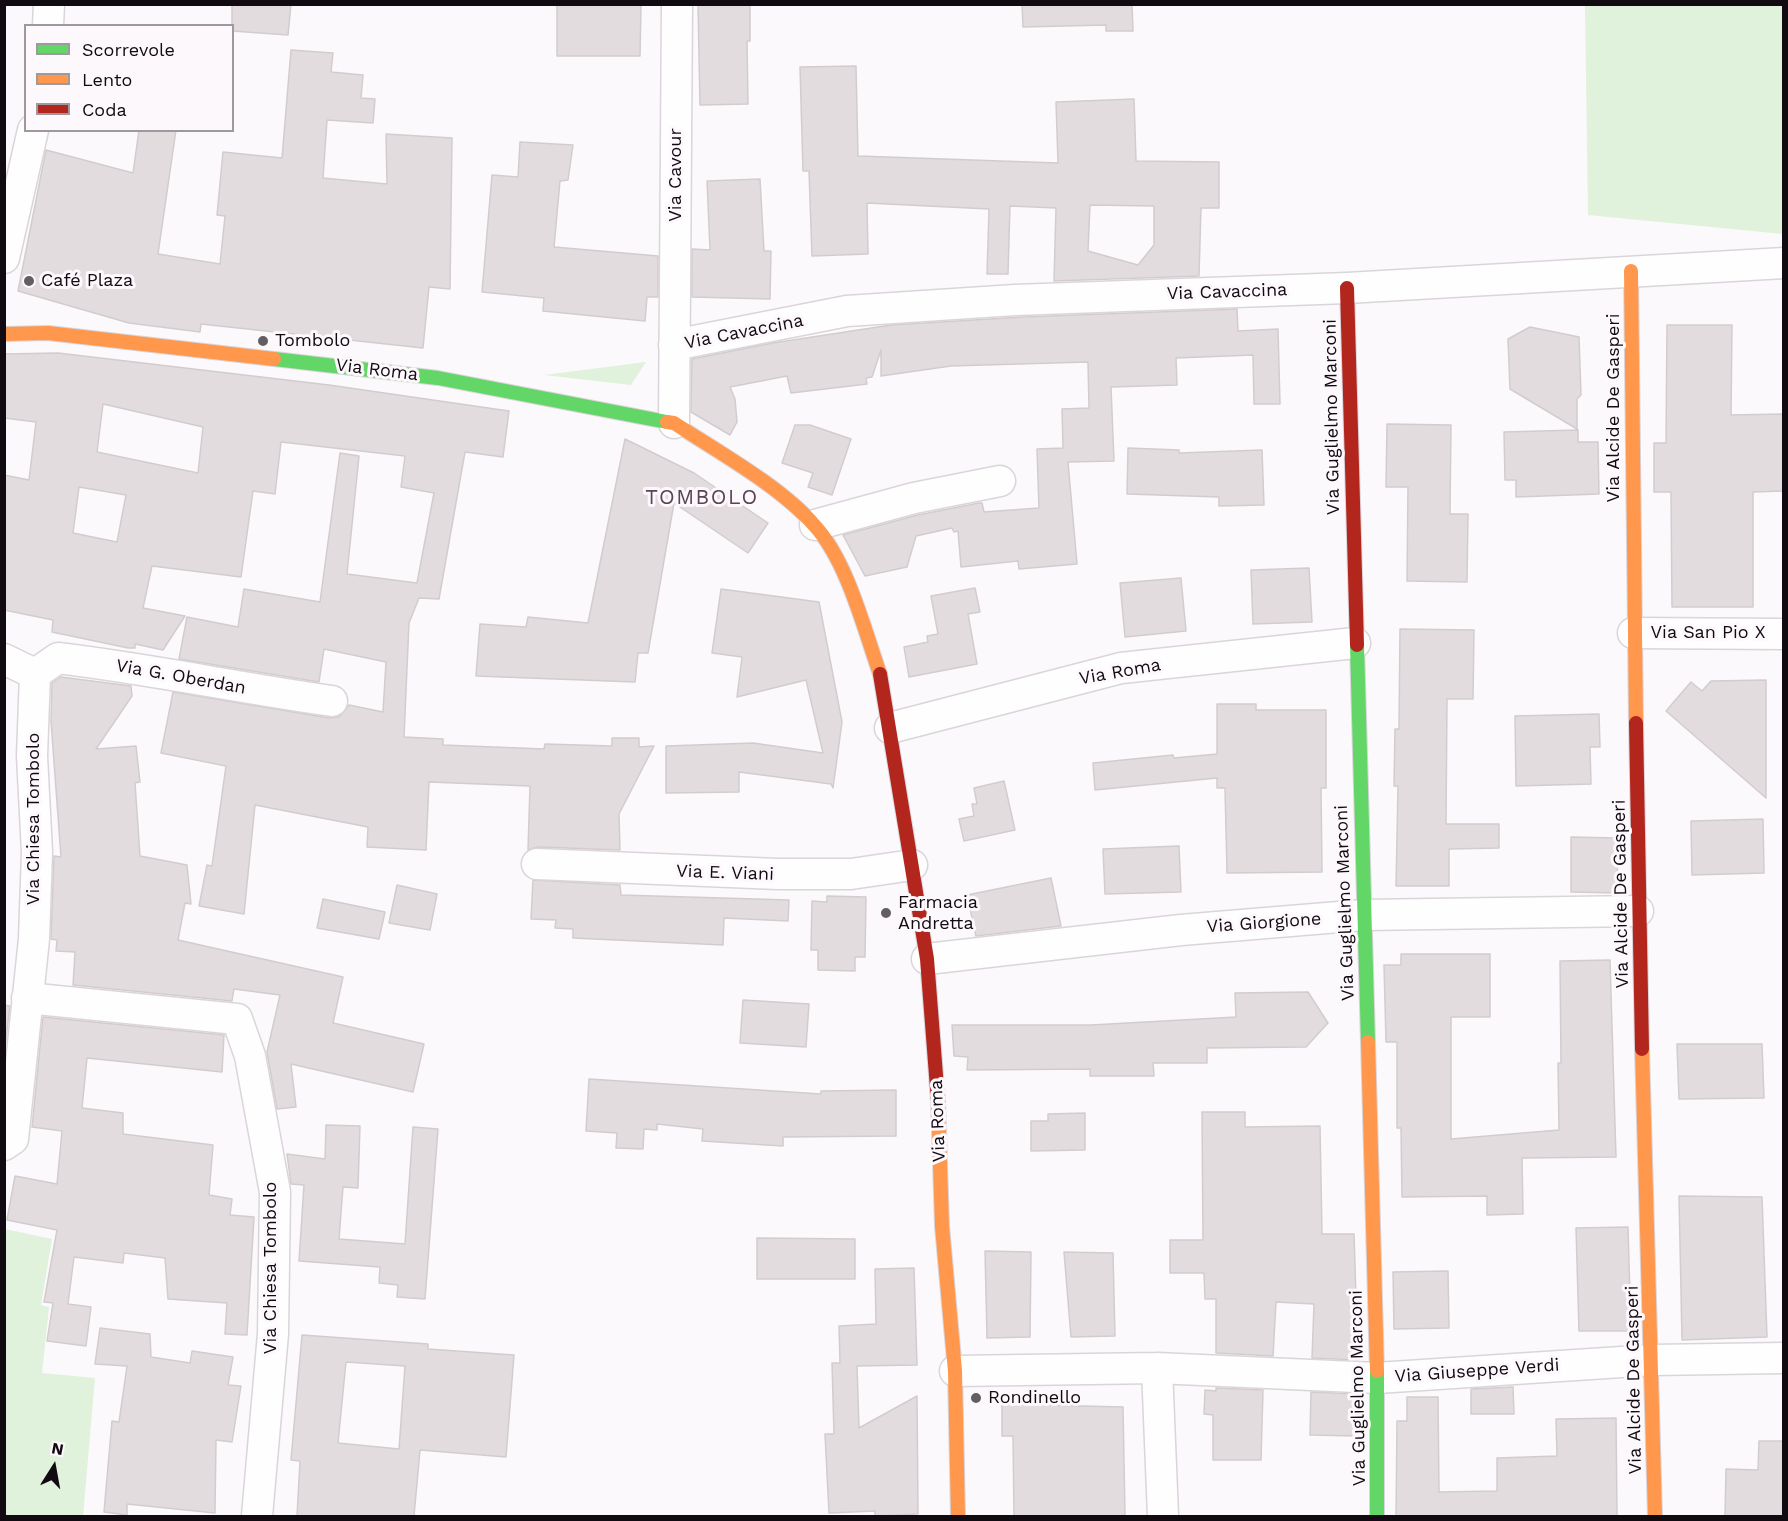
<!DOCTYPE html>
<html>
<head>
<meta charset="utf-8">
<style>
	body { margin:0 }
	#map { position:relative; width:1788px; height:1521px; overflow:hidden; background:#fbf9fb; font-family:"Work Sans",sans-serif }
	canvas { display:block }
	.frame { position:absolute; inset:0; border:6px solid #110a11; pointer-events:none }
	.legend { position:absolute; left:24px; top:24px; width:210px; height:108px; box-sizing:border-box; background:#fcf8fc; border:2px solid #9e999e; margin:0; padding:8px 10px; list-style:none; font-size:18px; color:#110a11 }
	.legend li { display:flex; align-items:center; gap:12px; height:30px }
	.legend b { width:30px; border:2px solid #9e999e }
	.north { position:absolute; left:24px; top:1437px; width:60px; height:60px; -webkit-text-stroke:4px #fcf8fc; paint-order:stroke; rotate:11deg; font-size:16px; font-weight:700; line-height:24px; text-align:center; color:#110a11 }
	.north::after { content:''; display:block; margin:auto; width:21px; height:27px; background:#110a11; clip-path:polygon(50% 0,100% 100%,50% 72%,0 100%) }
</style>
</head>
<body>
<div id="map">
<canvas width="1788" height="1521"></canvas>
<div class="frame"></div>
<ul class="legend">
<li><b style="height:8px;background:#63d668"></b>Scorrevole</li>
<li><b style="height:8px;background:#ff974d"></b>Lento</li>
<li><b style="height:8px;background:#b3261e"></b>Coda</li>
</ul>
<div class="north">N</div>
</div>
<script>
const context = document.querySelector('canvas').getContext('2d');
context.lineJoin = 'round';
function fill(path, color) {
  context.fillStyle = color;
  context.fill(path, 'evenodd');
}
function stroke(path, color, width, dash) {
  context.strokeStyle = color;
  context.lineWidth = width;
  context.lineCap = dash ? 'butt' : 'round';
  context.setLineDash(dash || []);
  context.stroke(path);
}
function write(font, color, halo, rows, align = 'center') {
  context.font = font + ' "Work Sans",sans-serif';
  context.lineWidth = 6;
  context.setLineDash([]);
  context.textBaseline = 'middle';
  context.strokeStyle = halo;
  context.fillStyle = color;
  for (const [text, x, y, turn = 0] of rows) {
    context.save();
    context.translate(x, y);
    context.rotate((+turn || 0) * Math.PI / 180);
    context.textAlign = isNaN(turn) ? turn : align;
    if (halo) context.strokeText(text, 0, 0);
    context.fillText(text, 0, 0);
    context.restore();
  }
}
fill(new Path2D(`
	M 1585,5 L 1783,5 L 1783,234 L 1588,215 Z
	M 646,362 L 631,385 L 544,375 Z
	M 5,1229 L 52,1239 L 41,1305 L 49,1307 L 42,1373 L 95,1378 L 83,1516 L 5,1516 Z`), '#e0f1dc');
const building = new Path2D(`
	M 232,4 L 291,4 L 288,35 L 232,31 Z
	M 557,4 L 641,4 L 640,56 L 557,56 Z
	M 698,4 L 750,4 L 750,41 L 747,41 L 748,104 L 700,105 Z
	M 1022,4 L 1132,4 L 1133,31 L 1106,31 L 1106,25 L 1023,27 Z
	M 291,50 L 333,53 L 331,72 L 363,75 L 361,98 L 375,99 L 373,123 L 327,120 L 323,178 L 387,184 L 386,134 L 452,138 L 450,289 L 429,287 L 423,348 L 201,324 L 200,332 L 129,323 L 18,291 L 46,150 L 133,173 L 139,130 L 176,130 L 158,254 L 220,264 L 225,216 L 217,215 L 223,152 L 282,158 Z
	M 856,66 L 858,156 L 1058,163 L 1056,102 L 1134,99 L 1136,161 L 1219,162 L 1219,208 L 1201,208 L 1199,276 L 1054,281 L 1056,208 L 1010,206 L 1008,274 L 987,274 L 989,209 L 867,203 L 868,254 L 812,256 L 809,171 L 803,171 L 800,67 ZM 1090,205 L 1154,206 L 1154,245 L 1138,265 L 1088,251 Z
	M 520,142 L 573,145 L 568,180 L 560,181 L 554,247 L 658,256 L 658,297 L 647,297 L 645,321 L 543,311 L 544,298 L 482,292 L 492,175 L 518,177 Z
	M 760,179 L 764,251 L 771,251 L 770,299 L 692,297 L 692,249 L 710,250 L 707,181 Z
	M 1237,309 L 1238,331 L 1278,329 L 1280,404 L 1254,404 L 1253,355 L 1176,358 L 1177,385 L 1111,387 L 1114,461 L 1068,462 L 1077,564 L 1019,569 L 1018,561 L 961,567 L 958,531 L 954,532 L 952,528 L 916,536 L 907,567 L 865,576 L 843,535 L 918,515 L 979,503 L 982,503 L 984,512 L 1039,508 L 1037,449 L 1063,448 L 1062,409 L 1089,408 L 1088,362 L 951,366 L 881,376 L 881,350 L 872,377 L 866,378 L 867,384 L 791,393 L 787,376 L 730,387 L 735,399 L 737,422 L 730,435 L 691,412 L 692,359 L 773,343 L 891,325 L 1023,317 Z
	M 1667,325 L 1732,325 L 1731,415 L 1784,414 L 1784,491 L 1753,492 L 1753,607 L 1672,607 L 1671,492 L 1654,492 L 1654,443 L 1666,443 Z
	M 1530,327 L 1579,337 L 1581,395 L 1577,399 L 1577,429 L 1510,389 L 1508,339 Z
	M 58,353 L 329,385 L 509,411 L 503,457 L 465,452 L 439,599 L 419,598 L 409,623 L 404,737 L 443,739 L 443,745 L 544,749 L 545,744 L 612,746 L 612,738 L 639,738 L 639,747 L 654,746 L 619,814 L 620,850 L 538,847 L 528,850 L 530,786 L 429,782 L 426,850 L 367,847 L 368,827 L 255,805 L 244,914 L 199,906 L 207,865 L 212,866 L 226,766 L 161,753 L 173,692 L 329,718 L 339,717 L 349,705 L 383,712 L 386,662 L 324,649 L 319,682 L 179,659 L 187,617 L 238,627 L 244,589 L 320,602 L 340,453 L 359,456 L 347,574 L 417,583 L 434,493 L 401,487 L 405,456 L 281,442 L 275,494 L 253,491 L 241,577 L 152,566 L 143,608 L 185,616 L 163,650 L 135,644 L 135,648 L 128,648 L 52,632 L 53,620 L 4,610 L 4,475 L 29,480 L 36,422 L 4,418 L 4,354 ZM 103,404 L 203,427 L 198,473 L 97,452 ZM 79,487 L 126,495 L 117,542 L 73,533 Z
	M 1387,424 L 1451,425 L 1450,514 L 1468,514 L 1467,582 L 1407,581 L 1408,487 L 1386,487 Z
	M 795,425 L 810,425 L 851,439 L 832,495 L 808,487 L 813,473 L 782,463 Z
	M 1578,430 L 1578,442 L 1598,442 L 1599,494 L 1516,497 L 1516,480 L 1505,480 L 1504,432 Z
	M 625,439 L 694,473 L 768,523 L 748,553 L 674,503 L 648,653 L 638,653 L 635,682 L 476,676 L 480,624 L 526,627 L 528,617 L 588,623 Z
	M 1128,448 L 1179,450 L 1179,453 L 1262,450 L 1264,505 L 1219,506 L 1219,497 L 1127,494 Z
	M 1309,568 L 1312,622 L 1253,624 L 1251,570 Z
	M 1181,578 L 1186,631 L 1125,637 L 1120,583 Z
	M 975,588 L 980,612 L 968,614 L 977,664 L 909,677 L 904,647 L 928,642 L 927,636 L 938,634 L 931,596 Z
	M 721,589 L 819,602 L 842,722 L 833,788 L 831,784 L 739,772 L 739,792 L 666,793 L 666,746 L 753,743 L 823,753 L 806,680 L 737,697 L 742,657 L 712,653 Z
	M 1400,629 L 1474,630 L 1473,699 L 1447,699 L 1446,824 L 1499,824 L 1499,848 L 1449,849 L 1449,886 L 1396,886 L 1398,786 L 1394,786 L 1395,729 L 1399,729 Z
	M 61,677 L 131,686 L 132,696 L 96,749 L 136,746 L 140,782 L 135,783 L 140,856 L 187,865 L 191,904 L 185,903 L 178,940 L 343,977 L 333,1023 L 424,1044 L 413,1092 L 291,1064 L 296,1107 L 277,1109 L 267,1052 L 280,995 L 234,989 L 232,1001 L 73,985 L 75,952 L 56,951 L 57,940 L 51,939 L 54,856 L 61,857 L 51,721 L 52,683 Z
	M 1766,680 L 1766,798 L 1666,711 L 1691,682 L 1702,691 L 1711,681 Z
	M 1217,704 L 1256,704 L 1256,710 L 1326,710 L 1326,788 L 1321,788 L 1322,872 L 1227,873 L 1225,788 L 1217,788 L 1217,778 L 1095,790 L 1093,763 L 1173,755 L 1174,758 L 1217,754 Z
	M 1599,714 L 1600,747 L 1590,747 L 1591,784 L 1516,786 L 1515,716 Z
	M 1004,781 L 1015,830 L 964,841 L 959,819 L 974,816 L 972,804 L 977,804 L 974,788 Z
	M 1763,819 L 1764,873 L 1692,875 L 1691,821 Z
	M 1571,837 L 1618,838 L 1617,893 L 1571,892 Z
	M 1179,846 L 1181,892 L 1105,894 L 1103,849 Z
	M 1051,878 L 1061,926 L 976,936 L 967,895 Z
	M 533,880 L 620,885 L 621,895 L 789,900 L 788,921 L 724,918 L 723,945 L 573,938 L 573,929 L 555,928 L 556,920 L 531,919 Z
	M 397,885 L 437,894 L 430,930 L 389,923 Z
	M 827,896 L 866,897 L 865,957 L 855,957 L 855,971 L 818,970 L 818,950 L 811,950 L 812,901 L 827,902 Z
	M 323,899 L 385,912 L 379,939 L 317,928 Z
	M 1401,954 L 1490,954 L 1490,1017 L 1451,1017 L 1451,1139 L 1559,1130 L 1558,1063 L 1561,1063 L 1560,961 L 1610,960 L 1616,1157 L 1522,1158 L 1523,1214 L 1487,1215 L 1487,1196 L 1402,1197 L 1401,1128 L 1397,1128 L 1397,1042 L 1386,1042 L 1384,965 L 1401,965 Z
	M 1308,992 L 1328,1023 L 1306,1047 L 1207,1048 L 1207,1063 L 1153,1063 L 1154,1076 L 1090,1076 L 1090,1069 L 967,1070 L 968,1057 L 954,1056 L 952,1025 L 1091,1025 L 1236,1017 L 1235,993 Z
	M 743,1000 L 809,1004 L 806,1047 L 740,1043 Z
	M 4,1005 L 10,1006 L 4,1055 Z
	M 43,1017 L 224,1035 L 222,1072 L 87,1058 L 82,1108 L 123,1113 L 123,1134 L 213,1145 L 209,1195 L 232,1199 L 230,1215 L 254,1217 L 247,1335 L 225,1334 L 227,1303 L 168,1299 L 165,1258 L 124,1253 L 123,1263 L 74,1257 L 68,1304 L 91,1307 L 86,1346 L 47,1341 L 53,1303 L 44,1302 L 57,1230 L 7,1220 L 15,1176 L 57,1184 L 62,1131 L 32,1127 Z
	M 1677,1044 L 1762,1044 L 1764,1098 L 1679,1099 Z
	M 589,1079 L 821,1094 L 821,1091 L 896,1090 L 896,1136 L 783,1137 L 783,1146 L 702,1141 L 703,1129 L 657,1124 L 657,1130 L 644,1129 L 643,1149 L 616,1148 L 617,1133 L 586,1131 Z
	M 1202,1112 L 1245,1112 L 1245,1127 L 1320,1126 L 1322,1234 L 1354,1234 L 1358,1360 L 1312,1358 L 1314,1304 L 1276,1302 L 1273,1356 L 1216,1353 L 1216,1299 L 1205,1299 L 1204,1273 L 1170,1273 L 1170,1240 L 1203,1240 Z
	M 1085,1113 L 1085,1150 L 1031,1151 L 1031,1121 L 1048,1121 L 1048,1114 Z
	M 326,1125 L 360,1126 L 358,1188 L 343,1187 L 339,1239 L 405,1244 L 413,1127 L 438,1129 L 425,1299 L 397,1297 L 398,1285 L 379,1283 L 380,1267 L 299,1261 L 304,1185 L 291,1184 L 287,1154 L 325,1159 Z
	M 1679,1196 L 1762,1197 L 1767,1337 L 1682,1340 Z
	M 1628,1227 L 1631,1331 L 1579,1331 L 1576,1228 Z
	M 757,1238 L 855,1239 L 855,1279 L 757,1279 Z
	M 985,1251 L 1031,1252 L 1030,1337 L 987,1338 Z
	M 1064,1252 L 1113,1253 L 1115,1336 L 1071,1337 Z
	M 914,1268 L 917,1365 L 857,1366 L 859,1428 L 917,1396 L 918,1514 L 875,1516 L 875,1511 L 829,1513 L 825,1434 L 834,1434 L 832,1363 L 840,1363 L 839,1326 L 876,1324 L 875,1269 Z
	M 1448,1271 L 1449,1328 L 1394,1329 L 1393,1272 Z
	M 100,1328 L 150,1334 L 151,1357 L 190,1363 L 192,1351 L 233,1357 L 228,1385 L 241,1386 L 232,1442 L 216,1440 L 215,1513 L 127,1504 L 127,1515 L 104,1512 L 112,1421 L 119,1422 L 127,1366 L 95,1364 Z
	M 302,1335 L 428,1344 L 428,1349 L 514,1355 L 506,1457 L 420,1450 L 414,1516 L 297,1516 L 300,1461 L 291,1460 ZM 346,1362 L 405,1366 L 399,1449 L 338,1443 Z
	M 1513,1387 L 1514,1414 L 1471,1414 L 1471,1389 Z
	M 1216,1388 L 1263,1390 L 1261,1460 L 1213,1460 L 1213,1415 L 1204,1414 L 1205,1390 L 1216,1391 Z
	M 1311,1392 L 1357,1394 L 1356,1436 L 1310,1435 Z
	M 1407,1397 L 1438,1397 L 1439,1492 L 1497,1491 L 1497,1458 L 1557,1456 L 1556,1419 L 1616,1418 L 1617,1516 L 1396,1516 L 1397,1421 L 1407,1421 Z
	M 1002,1404 L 1123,1407 L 1125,1516 L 1014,1516 L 1013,1436 L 1002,1436 Z
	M 1759,1441 L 1784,1441 L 1784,1516 L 1725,1516 L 1726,1469 L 1758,1470 Z`);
fill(building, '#e3dcdf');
stroke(building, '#d3cccf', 1.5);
const street = new Path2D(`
	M 48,26 L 49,4
	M 4,258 L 33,130
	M 674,345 L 847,311 L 1015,300 L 1347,288 L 1784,263
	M 674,423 L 677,4
	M 815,525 L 914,498 L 1000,481
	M 1633,633 L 1784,634
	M 4,659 L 35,674 L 32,756 L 37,852 L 34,939 L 13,1139 L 4,1145
	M 35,674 L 58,658 C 150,669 240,688 332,701
	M 890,728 L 1121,668 L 1355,643
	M 537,864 L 778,874 L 851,874 L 912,865
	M 927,959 L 1181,930 L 1363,915 L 1638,911
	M 27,998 L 237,1019 L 250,1056 L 275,1192 L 273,1334 L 257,1516
	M 1157,1368 L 1163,1516
	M 955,1371 L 1157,1368 L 1377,1378 L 1652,1360 L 1784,1358`);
const fast = new Path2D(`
	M 274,359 L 438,378 L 667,422
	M 1357,645 L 1368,1042
	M 1377,1371 L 1377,1516`);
const slow = new Path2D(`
	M 1631,271 L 1636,723
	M 4,334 L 48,333 L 274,359
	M 667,422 L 674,423 C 718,452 780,486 814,525 C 847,560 864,629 880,674
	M 1368,1042 L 1377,1371
	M 1642,1049 L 1655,1516
	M 938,1101 L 942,1226 L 955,1371 L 958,1516`);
const jam = new Path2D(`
	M 1347,288 L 1357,645
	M 880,674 L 927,959 L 938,1101
	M 1636,723 L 1642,1049`);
stroke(street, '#dad5da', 33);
stroke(fast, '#dad5da', 16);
stroke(slow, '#dad5da', 16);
stroke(jam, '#dad5da', 16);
stroke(street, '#fefefe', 30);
stroke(fast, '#63d668', 14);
stroke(slow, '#ff974d', 14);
stroke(jam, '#b3261e', 14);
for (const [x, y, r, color] of [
	[29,281,6,"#635e63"],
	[263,341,6,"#635e63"],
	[886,913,6,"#635e63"],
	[976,1398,6,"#635e63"]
]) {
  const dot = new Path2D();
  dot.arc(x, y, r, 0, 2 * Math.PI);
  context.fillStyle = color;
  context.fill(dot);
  stroke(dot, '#fcf8fc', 2);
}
write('18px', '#110a11', '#fcf8fc', [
	["Via Cavour",676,175,-90],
	["Via Cavaccina",1227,292,-2],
	["Via Cavaccina",744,332,-11],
	["Via Roma",377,370,7],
	["Via Alcide De Gasperi",1614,408,-90],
	["Via Guglielmo Marconi",1332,417,-91],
	["Via San Pio X",1708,633],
	["Via Roma",1120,672,-10],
	["Via G. Oberdan",181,677,10],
	["Via Chiesa Tombolo",34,819,-90],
	["Via E. Viani",725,873,2],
	["Via Alcide De Gasperi",1621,894,-91],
	["Via Guglielmo Marconi",1345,903,-92],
	["Via Giorgione",1264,923,-4],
	["Via Roma",938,1121,-92],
	["Via Chiesa Tombolo",271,1268,-90],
	["Via Giuseppe Verdi",1477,1371,-4],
	["Via Alcide De Gasperi",1634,1380,-91],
	["Via Guglielmo Marconi",1358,1388,-91]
]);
write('18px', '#110a11', '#fcf8fc', [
	["Café Plaza",41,281],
	["Tombolo",275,341],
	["Farmacia",898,903],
	["Andretta",898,924],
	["Rondinello",988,1398]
], 'left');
context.letterSpacing = '1.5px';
write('21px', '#584556', '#fcf8fc', [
	["TOMBOLO",702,498]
]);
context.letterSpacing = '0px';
</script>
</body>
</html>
